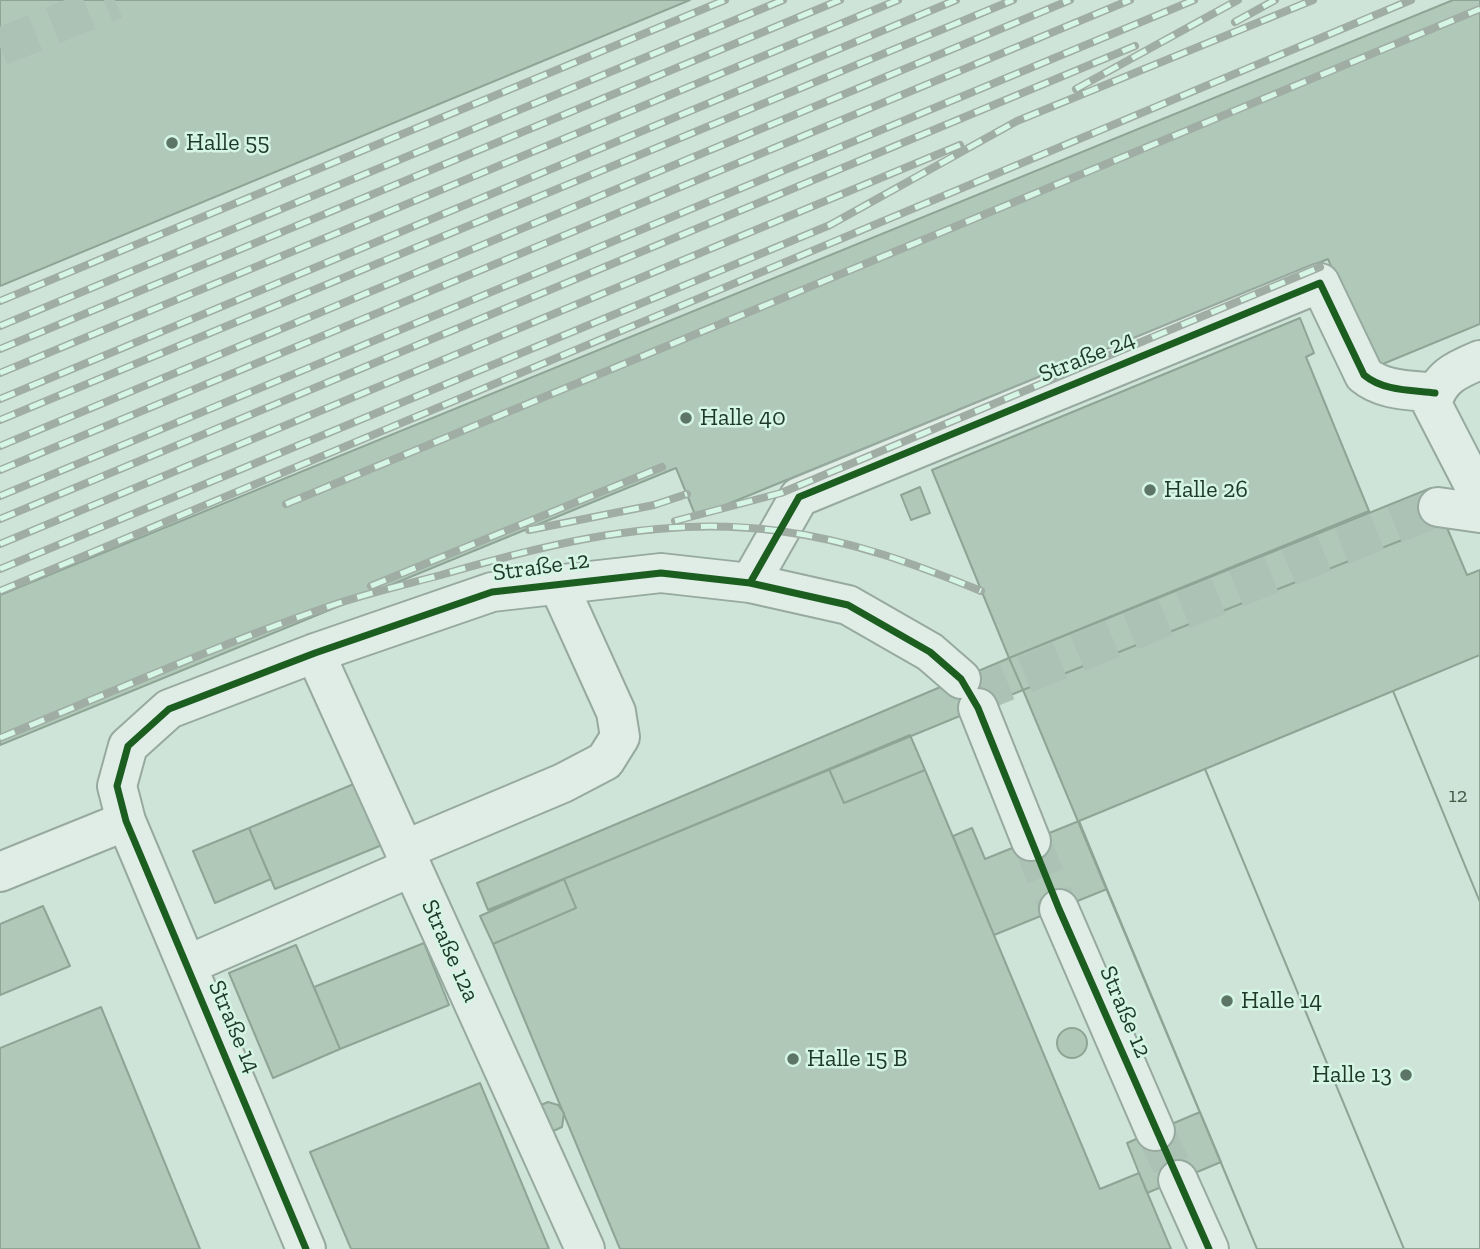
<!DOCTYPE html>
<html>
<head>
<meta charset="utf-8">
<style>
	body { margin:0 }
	canvas { display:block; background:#cfe4d9 }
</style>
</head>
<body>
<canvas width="1480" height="1249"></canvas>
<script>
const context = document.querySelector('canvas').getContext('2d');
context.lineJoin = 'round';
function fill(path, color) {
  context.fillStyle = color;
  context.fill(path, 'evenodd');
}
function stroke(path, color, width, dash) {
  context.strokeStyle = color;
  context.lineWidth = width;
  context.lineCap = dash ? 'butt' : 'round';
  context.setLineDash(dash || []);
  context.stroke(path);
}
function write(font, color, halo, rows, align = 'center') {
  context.font = font + ' "Zilla Slab",serif';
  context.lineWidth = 5;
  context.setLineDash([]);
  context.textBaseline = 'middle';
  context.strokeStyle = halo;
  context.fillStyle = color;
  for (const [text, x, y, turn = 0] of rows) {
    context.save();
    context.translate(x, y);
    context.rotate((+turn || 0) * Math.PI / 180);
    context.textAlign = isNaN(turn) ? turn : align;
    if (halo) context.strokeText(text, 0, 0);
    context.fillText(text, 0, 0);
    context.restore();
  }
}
const building = new Path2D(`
	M 0,0 L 690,0 L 0,286 Z
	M 1453,0 L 1480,0 L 1480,324 L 1373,368 L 1328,259 L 696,517 L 676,468 L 0,745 L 0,595 Z
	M 1300,318 L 1314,353 L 1306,357 L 1369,511 L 1009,658 L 932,470 Z
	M 920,487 L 930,513 L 911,520 L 901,495 Z
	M 1431,488 L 1445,523 L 1023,690 L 1009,658 Z
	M 1445,523 L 1467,575 L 1480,570 L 1480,1249 L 1257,1249 L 1023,690 Z
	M 1480,655 L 1480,902 L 1393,691 Z
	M 1009,658 L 1023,690 L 488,910 L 477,883 Z
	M 1393,691 L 1480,902 L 1480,1249 L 1404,1249 L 1205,769 Z
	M 910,735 L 925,770 L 844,803 L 829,769 Z
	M 829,769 L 844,803 L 925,770 L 1100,1189 L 1139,1173 L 1171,1249 L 620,1249 L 493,944 L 576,908 L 564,879 Z
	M 1205,769 L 1404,1249 L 1257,1249 L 1107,889 L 1079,821 Z
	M 356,783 L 382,845 L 275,889 L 249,828 Z
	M 1079,821 L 1107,889 L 994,935 L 953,836 L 972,828 L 985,859 Z
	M 249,828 L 271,879 L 215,903 L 193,851 Z
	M 564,879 L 576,908 L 493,944 L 480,916 Z
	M 43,906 L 70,966 L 0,995 L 0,924 Z
	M 424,943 L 449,1005 L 340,1049 L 314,987 Z
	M 296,945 L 340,1049 L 273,1078 L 229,973 Z
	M 101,1007 L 200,1249 L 0,1249 L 0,1048 Z
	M1057 1043a15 15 0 1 1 30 0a15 15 0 1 1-30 0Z
	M 480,1083 L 549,1249 L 351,1249 L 310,1152 Z
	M 548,1102 L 558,1105 L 564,1113 L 562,1127 L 551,1132 L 541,1105 Z
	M 1200,1112 L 1221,1162 L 1147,1193 L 1127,1143 Z`);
fill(building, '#b0c8b7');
stroke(building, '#8ea595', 2);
stroke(new Path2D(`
	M 0,47 L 115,0
	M 972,696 L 1438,507
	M 1031,841 L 1059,909
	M 1155,1131 L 1178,1180`), '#acc2b5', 38, [38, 19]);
const minor = new Path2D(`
	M 1480,360 C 1456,370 1439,377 1432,404 L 1480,497
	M 1438,507 L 1480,513
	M 750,583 L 799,497 L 1320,283 L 1364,375 C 1383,391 1411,390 1435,393
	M 315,653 L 585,1249
	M 978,708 L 1031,841
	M 404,850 L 563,783 L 605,761 L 620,737 L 616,712 L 558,584
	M 0,872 L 126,821
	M 1059,909 L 1155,1131
	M 187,965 L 412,867
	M 1178,1180 L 1209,1249
	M 306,1249 L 126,821 L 117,786 L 128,746 L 169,709 L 315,653 L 492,592 L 661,573 L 750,583 L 848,605 L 930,652 L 961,679`);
stroke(minor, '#97aa9f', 42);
stroke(minor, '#e0ece6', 38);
const rail = new Path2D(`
	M 1235,22 L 1275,0
	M 1076,89 L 1238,0
	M 0,301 L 725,0
	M 0,326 L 783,0
	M 0,349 L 840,0
	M 0,373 L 898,0
	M 0,399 L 956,0
	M 0,420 L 1013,0
	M 0,446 L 1070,0
	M 0,470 L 1130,0
	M 0,496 L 1194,0
	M 286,504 L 1480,9
	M 0,519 L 1135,46
	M 675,521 L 781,493 L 1320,267
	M 529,530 L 654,505 L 687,494
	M 0,544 L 960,145
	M 0,569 L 830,225 L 1017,121 L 1313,0
	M 371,586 L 662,467
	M 0,591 L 1411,0
	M 0,738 C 112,692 224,642 339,603 C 373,592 407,584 441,575 C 550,543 664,515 779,531 C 850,540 915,564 981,591`);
stroke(rail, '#a0ada5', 8);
stroke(rail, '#d5f5e5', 5, [16]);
stroke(new Path2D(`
	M 750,583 L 799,497 L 1320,283 L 1364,375 C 1383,391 1411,390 1435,393
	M 306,1249 L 126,821 L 117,786 L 128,746 L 169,709 L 315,653 L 492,592 L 661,573 L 750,583 L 848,605 L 930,652 L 961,679 L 978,708 L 1059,909 L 1209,1249`), '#1b5e20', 7);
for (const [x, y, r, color] of [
	[172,143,7,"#5d7565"],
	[686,418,7,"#5d7565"],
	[1150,490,7,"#5d7565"],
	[1227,1001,7,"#5d7565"],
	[793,1059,7,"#5d7565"],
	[1406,1075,7,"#5d7565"]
]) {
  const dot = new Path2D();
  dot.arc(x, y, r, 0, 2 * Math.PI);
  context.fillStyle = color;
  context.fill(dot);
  stroke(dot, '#d5f5e5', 2.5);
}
write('21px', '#435d4a', null, [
	["12",1458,796]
]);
write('24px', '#1f3926', '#d5f5e5', [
	["Halle 55",186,143],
	["Halle 40",700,418],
	["Halle 26",1164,490],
	["Halle 14",1241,1001],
	["Halle 15 B",807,1059],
	["Halle 13",1392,1075,"right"]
], 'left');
write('24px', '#1f3926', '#d5f5e5', [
	["Straße 24",1087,357,-22],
	["Straße 12",541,567,-8],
	["Straße 12a",450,951,66],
	["Straße 12",1125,1012,67],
	["Straße 14",234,1027,67]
]);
</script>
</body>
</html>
